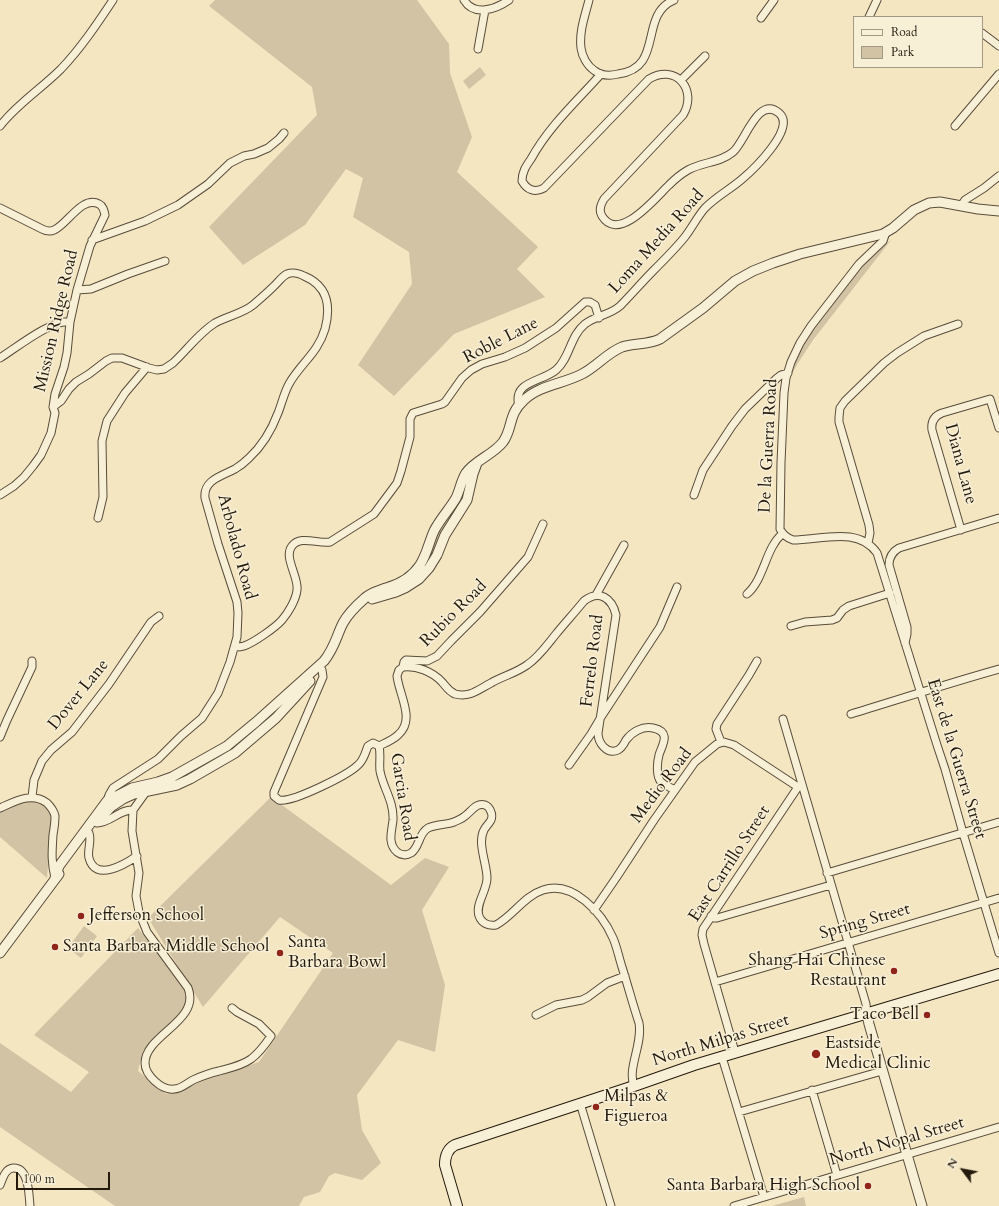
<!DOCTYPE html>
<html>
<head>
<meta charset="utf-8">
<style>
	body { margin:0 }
	#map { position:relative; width:999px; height:1206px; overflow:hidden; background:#f5e6c2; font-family:Cardo,serif }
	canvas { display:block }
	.legend { position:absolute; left:853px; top:16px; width:130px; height:52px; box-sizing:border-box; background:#f8efd7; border:1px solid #a39986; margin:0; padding:5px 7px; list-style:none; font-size:12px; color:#23190c }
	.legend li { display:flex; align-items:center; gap:8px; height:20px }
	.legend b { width:20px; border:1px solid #a39986 }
	.north { position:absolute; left:943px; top:1150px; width:40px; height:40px; -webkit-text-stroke:3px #f8efd7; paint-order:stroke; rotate:302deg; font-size:11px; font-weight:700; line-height:16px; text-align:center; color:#23190c }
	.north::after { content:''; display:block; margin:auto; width:14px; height:18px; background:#23190c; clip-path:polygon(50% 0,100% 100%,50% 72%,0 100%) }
	.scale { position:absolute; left:16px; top:1172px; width:94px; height:18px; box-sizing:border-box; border:2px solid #23190c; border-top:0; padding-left:5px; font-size:12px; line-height:14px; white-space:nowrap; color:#23190c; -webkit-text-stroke:3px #f8efd7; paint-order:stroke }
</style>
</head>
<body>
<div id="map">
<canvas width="999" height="1206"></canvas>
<ul class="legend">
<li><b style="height:5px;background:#f8efd7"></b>Road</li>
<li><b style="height:11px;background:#d1c3a3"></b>Park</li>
</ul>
<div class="north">N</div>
<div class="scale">100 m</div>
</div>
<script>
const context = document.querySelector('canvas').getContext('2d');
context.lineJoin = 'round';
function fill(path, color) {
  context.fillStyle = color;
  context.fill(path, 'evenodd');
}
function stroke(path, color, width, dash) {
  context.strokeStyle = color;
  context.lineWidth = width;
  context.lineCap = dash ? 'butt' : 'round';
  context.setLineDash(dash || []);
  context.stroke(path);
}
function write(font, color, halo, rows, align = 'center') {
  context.font = font + ' Cardo,serif';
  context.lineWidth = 3;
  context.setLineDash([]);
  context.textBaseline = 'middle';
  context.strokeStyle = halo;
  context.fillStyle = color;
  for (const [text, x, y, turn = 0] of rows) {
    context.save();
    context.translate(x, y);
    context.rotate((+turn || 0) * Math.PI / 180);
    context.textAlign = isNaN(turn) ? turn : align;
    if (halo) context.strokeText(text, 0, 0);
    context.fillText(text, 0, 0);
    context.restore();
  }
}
fill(new Path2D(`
	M 215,0 L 417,0 L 449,44 L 450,73 L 472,137 L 457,172 L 538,247 L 517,269 L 545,297 L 454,334 L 394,396 L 358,365 L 412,284 L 409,252 L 353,217 L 363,178 L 346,169 L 305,225 L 243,265 L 209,227 L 317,115 L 312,87 L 209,6 Z
	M 480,67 L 486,75 L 469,89 L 463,81 Z
	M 891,240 L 813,340 L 798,363 L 791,376 L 796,359 L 807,338 L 861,268 L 869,259 Z
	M 465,480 L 469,487 L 427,569 L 398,587 L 432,547 L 440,528 L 459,500 Z
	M 279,704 L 287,704 L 242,745 L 181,781 L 125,793 L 170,781 Z
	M 271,797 L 391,885 L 425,858 L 449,867 L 422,910 L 445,985 L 435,1052 L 398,1040 L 357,1095 L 362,1130 L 381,1163 L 362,1180 L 335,1173 L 329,1176 L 320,1192 L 304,1197 L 299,1206 L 115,1206 L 0,1127 L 0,1043 L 71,1092 L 89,1072 L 34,1035 L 138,928 L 184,989 L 187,1001 L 182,1013 L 143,1051 L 138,1071 L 166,1094 L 259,1062 L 333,953 L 280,917 L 203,1007 L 148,918 Z
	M 24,801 L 37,801 L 49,808 L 52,818 L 47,878 L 0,837 L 0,812 Z
	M 84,926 L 97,936 L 81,958 L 68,948 Z
	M 804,1197 L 806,1206 L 772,1206 Z`), '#d1c3a3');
const minor = new Path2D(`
	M 464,0 C 474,17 496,9 509,0
	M 589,0 C 585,16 579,31 581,48 C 582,56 587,66 595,71 C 602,76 610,76 618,74 C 665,68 638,15 674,0
	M 869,17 L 877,0
	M 761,18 L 774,0
	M 982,33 L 999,46
	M 478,49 L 485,10
	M 681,80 L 705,56
	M 0,126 C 17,104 41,89 61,69 C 81,48 97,24 113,0
	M 955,126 L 999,74
	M 961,206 L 965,200 L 984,188 L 999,176
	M 0,208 L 42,229 C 46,231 50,232 54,230 C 67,225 82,195 99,204 C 103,206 104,210 105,215 L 90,246 L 77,290 L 70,322 L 67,353 L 64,367 L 55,394 L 53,407 L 55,413 L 51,433 L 41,455 L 33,466 L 24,477 L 14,486 L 0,495
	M 886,232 L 883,241 L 859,264 L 811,326 L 800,343 L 791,362 L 786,378 L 784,393 L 781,463 L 780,529 C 783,535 787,538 793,540 C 821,540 858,526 877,553 L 937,745 L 945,769 L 963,833 L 999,953
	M 92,240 L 145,221 L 178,205 L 208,184 L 230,163 L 244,156 L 254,154 L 268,148 L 279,139 L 284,133
	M 77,290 L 91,289 L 128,274 L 165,261
	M 0,358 C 16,348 52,319 70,322
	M 519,406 C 512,381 542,382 556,370 C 570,358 570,336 585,324 C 595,316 610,315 620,306 C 631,295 642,282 653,271 C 664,260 675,249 684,238 C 692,228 697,217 705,208 C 716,197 729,190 741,180 C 753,170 797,128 779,113 C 758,95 745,142 733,152 C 720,163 702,162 688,170 C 681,174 675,179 669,185 C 657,196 619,244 602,216 C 598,210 601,204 604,199 L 683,115 C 698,90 676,63 649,79 L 544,188 C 535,193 527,190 522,181 C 522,172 526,166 531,159 C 549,126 577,101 601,74
	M 53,407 L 61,401 L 69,389 L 76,382 L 89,374 L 106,361 L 112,358 L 122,358 L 149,368 L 157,370 L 164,369 L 173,363 C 187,350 199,333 215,323 C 227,316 242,314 253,305 C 260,299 267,293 273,287 C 278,283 281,277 287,274 C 292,272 299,273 304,276 C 328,286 331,306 325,329 C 318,353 300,364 289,384 C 284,393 282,403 278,413 C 272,429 262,446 249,458 C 245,462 240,466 235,469 C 222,476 203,480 205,498 L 218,544 L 237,602 L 238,613 L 237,637 L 230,662 L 218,693 L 202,718 L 181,736 L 158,759 L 113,788 L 109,795 L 107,801
	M 694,495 L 703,470 L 732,426 L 745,409 L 777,378 L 781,375 L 788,373
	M 98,518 L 103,497 L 102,441 L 107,421 L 125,393 L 147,367
	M 961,530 L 932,430 C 931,422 934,416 942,413 L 990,399 L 999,428
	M 868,543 L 870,533 L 869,525 L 839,422 L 839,417 L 840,408 L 845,401 L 884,363 L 897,353 L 924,336 L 958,324
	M 747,594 C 765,578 765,549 782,534
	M 596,595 L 624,545
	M 791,626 L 805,622 L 832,620 L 837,618 L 843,610 L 849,606 L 890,593
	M 905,643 L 907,634 L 907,627 L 889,565 C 889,557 892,552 899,548 L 999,518
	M 235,647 C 238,647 241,647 244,646 C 253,643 275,628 282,620 C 288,613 296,600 297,590 C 299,577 283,557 292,546 C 300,535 318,544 330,542 L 374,514 L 397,483 L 401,471 L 410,437 L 410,419 L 413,413 L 442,404 L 445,402 L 462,378 L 471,370 L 482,364 L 505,357 L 525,348 L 556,328 L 585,302 L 590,302 L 595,305 L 599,318
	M 403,667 C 416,665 433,672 442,682 C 446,686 448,691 455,694 C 470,698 479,689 491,683 C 503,676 516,673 527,665 C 539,657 547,645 556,634 C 565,623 575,612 584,601 C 599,589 612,598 616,615 L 598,733 C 598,743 607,755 618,750 C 622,748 624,744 626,740 C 632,732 642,726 653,728 C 672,732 662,745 659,755 C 657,763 656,776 661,782 C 665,786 670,787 675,790
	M 322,670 L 323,677 L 274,792 L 274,796 L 279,800 C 292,803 348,775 358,765 C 364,760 365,753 368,746 L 373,743 L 379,746 C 381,754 379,763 380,771 C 383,788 394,801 393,820 C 392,831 387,843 397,852 C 401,855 406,856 411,853 C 420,847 418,834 428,828 C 436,824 446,825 454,822 C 458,820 462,819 465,816 C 471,812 476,802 485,805 C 488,806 490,809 491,812 C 492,814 492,818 491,820 C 489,824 486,826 484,830 C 477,843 487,864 487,878 C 487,891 475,904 479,916 C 482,924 489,926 496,925 C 513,916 524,896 543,890 C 573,880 602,913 613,938 C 617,947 619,958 622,967 C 628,986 633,1005 639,1023 C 643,1044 627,1068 634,1086
	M 851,714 C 900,699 949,683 999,669
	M 783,719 L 866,1004 L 867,1014
	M 0,737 L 7,720 L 32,667 L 32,661
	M 721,742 L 716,729 L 717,724 L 749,675 L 757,661
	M 379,746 C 385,743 393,740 398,735 C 416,720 399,695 397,676 L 399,670 L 403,667 L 404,662 L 406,660 L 427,661 L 437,656 L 451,641 L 480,612 L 528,557 L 543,524
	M 569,765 L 591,734 L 601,717 L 660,627 L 677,587
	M 32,797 L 34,780 L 42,761 L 51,750 L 72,732 L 109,684 L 151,622 L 159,616
	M 0,808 C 14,802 32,791 47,803 C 50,806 54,811 55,816 C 55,822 54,829 53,835 C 52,851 51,862 55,878
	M 133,810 L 132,831 L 139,873 L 136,896 L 139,912 L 147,932 L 188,988 C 201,1021 145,1035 145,1063 C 145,1075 162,1091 174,1089 C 181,1089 187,1083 193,1080 C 202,1076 210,1073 219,1071 C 230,1068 241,1066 251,1059 C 259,1053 265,1045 271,1036 L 259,1024 L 237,1012 L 232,1008
	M 97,823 C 110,823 120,809 133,810 L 146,792
	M 89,833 C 92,841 87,850 89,858 C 95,882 124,865 137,856
	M 827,873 L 999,822
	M 594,910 L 616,878 L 654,820 L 695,762 L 717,744 L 724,742 L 734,745 L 798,787
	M 711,916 L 714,918 L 717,918 L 831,885
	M 715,982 L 999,898
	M 536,1015 L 556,1005 L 582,1000 L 588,997 L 607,983 L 625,976
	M 735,1052 L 704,944 L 702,935 L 703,929 L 798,787
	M 722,1057 L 764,1197
	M 812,1090 L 837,1175
	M 580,1103 L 611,1206
	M 739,1112 L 882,1071
	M 0,1185 C 3,1178 5,1169 13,1168 C 29,1167 29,1195 30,1206
	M 734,1206 L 999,1127`);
const tertiary = new Path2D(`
	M 372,599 L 396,592 L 405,588 L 419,579 L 429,568 L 437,555 L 445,535 L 467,500 L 473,474 L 477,463
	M 99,820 L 111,807 L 123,799 L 134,794 L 177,785 L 190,779 L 235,753 L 276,718 L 310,681
	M 55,878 L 59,866 L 107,801 L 132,788 L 158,782 L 172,777 L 227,746 L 256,722 L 324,661 C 335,647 336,637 343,623 C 348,614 357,605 365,598 C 371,592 378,591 386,588 C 400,584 412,577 420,565 C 427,554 429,542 434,531 C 440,519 449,510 456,498 C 460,490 461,481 466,473 C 475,460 493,455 503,442 C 513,428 508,414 524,400 C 540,385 563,384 582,374 C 596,367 607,353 622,347 C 634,343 648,345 660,339 L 703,308 L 735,281 L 753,271 L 773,263 L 800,254 L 883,234 L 893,228 L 914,210 L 929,203 L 940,202 L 978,209 L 999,211
	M 0,953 L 59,874
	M 867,1014 L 869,1024 L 922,1206`);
const secondary = new Path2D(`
	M 457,1206 L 445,1165 C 445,1156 447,1149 455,1145 L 634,1086 L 694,1065 L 999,974`);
stroke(minor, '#584c3a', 9);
stroke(tertiary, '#584c3a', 11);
stroke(secondary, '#23190c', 12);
stroke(minor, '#f8efd7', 7);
stroke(tertiary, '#f8efd7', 9);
stroke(secondary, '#f8efd7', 10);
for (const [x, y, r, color] of [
	[81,916,4,"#8f2418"],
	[55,947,4,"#8f2418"],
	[280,953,4,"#8f2418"],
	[894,971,4,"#8f2418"],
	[927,1015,4,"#8f2418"],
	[816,1054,5,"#8f2418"],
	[596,1107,4,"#8f2418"],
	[868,1186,4,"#8f2418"]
]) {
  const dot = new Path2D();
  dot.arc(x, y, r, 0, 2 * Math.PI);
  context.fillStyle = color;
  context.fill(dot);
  stroke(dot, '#f8efd7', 1.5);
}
write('17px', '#23190c', '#f8efd7', [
	["Loma Media Road",657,242,-48],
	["Mission Ridge Road",57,321,-77],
	["Roble Lane",501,341,-27],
	["De la Guerra Road",769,446,-87],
	["Diana Lane",960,464,75],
	["Arbolado Road",236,547,75],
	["Rubio Road",454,614,-45],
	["Ferrelo Road",593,661,-83],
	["Dover Lane",79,695,-51],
	["East de la Guerra Street",956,759,73],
	["Medio Road",662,786,-53],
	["Garcia Road",402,797,81],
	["East Carrillo Street",730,864,-57],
	["Spring Street",865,922,-16],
	["North Milpas Street",721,1041,-17],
	["North Nopal Street",897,1142,-16]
]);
write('17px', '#23190c', '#f8efd7', [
	["Jefferson School",89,916],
	["Santa",288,943],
	["Barbara Bowl",288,963],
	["Santa Barbara Middle School",63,947],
	["Shang Hai Chinese",886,961,"right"],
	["Restaurant",886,981,"right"],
	["Taco Bell",919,1015,"right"],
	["Eastside",825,1044],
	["Medical Clinic",825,1064],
	["Milpas &",604,1097],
	["Figueroa",604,1117],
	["Santa Barbara High School",860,1186,"right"]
], 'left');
</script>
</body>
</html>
